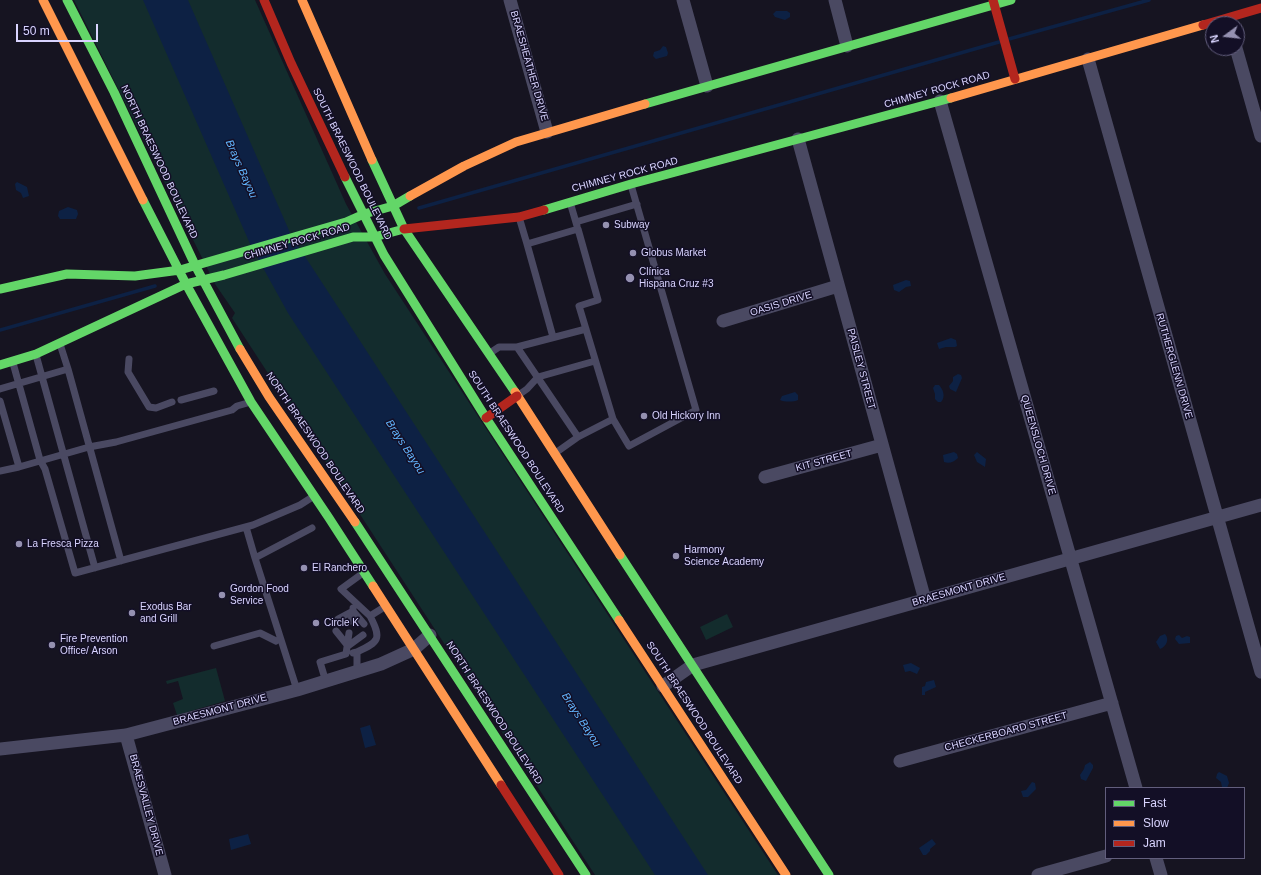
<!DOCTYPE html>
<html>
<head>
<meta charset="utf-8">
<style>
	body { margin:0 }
	#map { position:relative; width:1261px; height:875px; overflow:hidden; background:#161421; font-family:Helvetica,sans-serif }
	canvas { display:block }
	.legend { position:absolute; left:1105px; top:787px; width:140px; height:72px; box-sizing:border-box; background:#130f26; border:1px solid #625e7d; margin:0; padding:5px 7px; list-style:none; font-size:12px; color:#d9d4ff }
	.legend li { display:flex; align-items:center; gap:8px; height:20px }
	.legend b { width:20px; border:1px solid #625e7d }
	.north { position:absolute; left:1205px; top:16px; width:40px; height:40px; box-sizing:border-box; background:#130f26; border:1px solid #625e7d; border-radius:50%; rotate:255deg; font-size:11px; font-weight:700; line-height:16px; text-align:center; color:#d9d4ff }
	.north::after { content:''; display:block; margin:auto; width:14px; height:18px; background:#9591b1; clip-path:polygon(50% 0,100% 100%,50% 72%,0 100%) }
	.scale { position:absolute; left:16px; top:24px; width:82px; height:18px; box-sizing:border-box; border:2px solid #d9d4ff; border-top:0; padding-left:5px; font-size:12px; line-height:14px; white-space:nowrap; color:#d9d4ff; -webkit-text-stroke:3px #130f26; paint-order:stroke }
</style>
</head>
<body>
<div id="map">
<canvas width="1261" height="875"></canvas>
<ul class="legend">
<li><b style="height:5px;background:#63d668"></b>Fast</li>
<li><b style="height:5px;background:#ff974d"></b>Slow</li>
<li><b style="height:5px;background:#b3261e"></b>Jam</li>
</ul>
<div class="north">N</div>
<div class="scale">50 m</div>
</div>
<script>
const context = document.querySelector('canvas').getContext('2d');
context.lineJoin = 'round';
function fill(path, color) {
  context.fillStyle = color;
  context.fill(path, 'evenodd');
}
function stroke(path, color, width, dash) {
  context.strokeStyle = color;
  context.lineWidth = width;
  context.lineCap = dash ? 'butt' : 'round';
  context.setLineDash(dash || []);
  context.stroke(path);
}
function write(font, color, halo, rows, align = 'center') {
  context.font = font + ' Helvetica,sans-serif';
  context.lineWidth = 3;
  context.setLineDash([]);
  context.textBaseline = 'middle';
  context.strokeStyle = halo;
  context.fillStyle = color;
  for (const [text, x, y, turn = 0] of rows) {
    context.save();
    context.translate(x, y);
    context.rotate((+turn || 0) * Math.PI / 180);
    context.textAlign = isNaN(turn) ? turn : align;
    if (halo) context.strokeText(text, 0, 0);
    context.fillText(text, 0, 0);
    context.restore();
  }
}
fill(new Path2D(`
	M 74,0 L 255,0 L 346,204 L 385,274 L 778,875 L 595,875 L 232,318 L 235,313 L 215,284 Z
	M 727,614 L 733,627 L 706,640 L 700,627 Z
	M 216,668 L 225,701 L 177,715 L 173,703 L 183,699 L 178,681 L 167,684 L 166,681 Z`), '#132c2d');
fill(new Path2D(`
	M 143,0 L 188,0 L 291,235 L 708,875 L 655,875 L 288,313 L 251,246 Z
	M 776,11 L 787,11 L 790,13 L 790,17 L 785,20 L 775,17 L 773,14 Z
	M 663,46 L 666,47 L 668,53 L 667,56 L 656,59 L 653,56 L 654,52 L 660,50 Z
	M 17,182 L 27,187 L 29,196 L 23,198 L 21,193 L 16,190 L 15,184 Z
	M 68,207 L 77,210 L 78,214 L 76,219 L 60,219 L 58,216 L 59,211 Z
	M 906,280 L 910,281 L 911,286 L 906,287 L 899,292 L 894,290 L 893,285 Z
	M 951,338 L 956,340 L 957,346 L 955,347 L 946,347 L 939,349 L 937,343 Z
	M 958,374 L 961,375 L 962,378 L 956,392 L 950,389 L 949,386 L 953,381 L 953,377 Z
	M 935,385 L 939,385 C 943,389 946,397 941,402 L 938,402 L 935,399 L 935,394 L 933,388 Z
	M 795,392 L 798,395 L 798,400 C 794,402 784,402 780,400 L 782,396 Z
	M 954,452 L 957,454 L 958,458 C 954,462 949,464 944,462 L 943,455 Z
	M 977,452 L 986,459 L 985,467 L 977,462 L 974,455 Z
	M 1165,634 C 1170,639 1166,647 1160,649 L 1156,642 L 1160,636 Z
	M 1179,635 L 1182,638 L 1187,636 L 1190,637 L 1190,643 L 1179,644 L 1175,639 L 1176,636 Z
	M 911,663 L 920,668 L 917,674 L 910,671 L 905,672 L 903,665 Z
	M 934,680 L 936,687 L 925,692 L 925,695 L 922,695 L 922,687 L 925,686 L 926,682 Z
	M 370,725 L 376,745 L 365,748 L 360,728 Z
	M 1090,762 L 1093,765 L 1093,768 L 1086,781 L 1081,779 L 1080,775 L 1084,769 L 1085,765 Z
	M 1219,772 L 1227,776 L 1229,783 L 1227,788 L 1222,787 L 1221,782 L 1216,778 L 1217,774 Z
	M 1032,782 L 1035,783 L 1036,789 L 1028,797 L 1023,797 L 1021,791 L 1026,790 Z
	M 248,834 L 251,844 L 231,850 L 229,839 Z
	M 932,839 L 936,844 L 930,849 L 930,851 L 926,855 L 923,855 L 919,848 Z`), '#0d2144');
stroke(new Path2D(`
	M 1009,39 L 1149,0
	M 419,208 L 999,42
	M 0,330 L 155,286`), '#0d2144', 3.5);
stroke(new Path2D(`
	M 570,202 L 577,226
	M 519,217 L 527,244
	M 576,222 L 637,204
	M 60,344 L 68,369 L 121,561
	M 517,347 L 578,437 L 613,419 L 579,306 L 598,300 L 578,229 L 527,244 L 553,337
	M 490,353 L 499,347 L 517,347 L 586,329
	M 36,355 L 95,568
	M 129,359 L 128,372 L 149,407 L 156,408 L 172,402
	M 13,363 L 40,460 L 45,469 L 75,573 L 253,525 L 300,505 L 314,496
	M 0,389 L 68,369
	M 517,396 L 527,389 L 538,377 L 595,361
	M 181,400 L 214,391
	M 0,401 L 19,467
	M 613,419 L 629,446 L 696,410 L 631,185
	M 554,454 L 578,437
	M 0,471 L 19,467 L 89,447 L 116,442 L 232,410 L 237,406 L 251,402
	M 246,527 L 255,558 L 312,528
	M 255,558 L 297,690
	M 363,573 L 341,589 L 370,616 L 386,606
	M 353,608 L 353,611 L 364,624
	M 338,619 L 353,611 L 351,621
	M 336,631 L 348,646
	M 214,646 L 260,633 L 276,641
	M 348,646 L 363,635
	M 357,652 C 379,642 382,639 370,616
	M 353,653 L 357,652 L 357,672
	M 326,682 L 320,662 L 346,654 L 349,633`), '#4a4962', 7);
stroke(new Path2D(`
	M 510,0 L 547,132
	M 683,0 L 707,86
	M 835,0 L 847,46
	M 1236,48 L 1261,136
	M 1088,59 L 1261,672
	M 940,101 L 1136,788
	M 798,139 L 925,600
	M 723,321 L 838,286
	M 765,477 L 882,445
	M 663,686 L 693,665 L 1261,505
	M 126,735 L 165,875
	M 0,749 L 126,735 L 297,690 L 381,664 L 414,649 L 430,635
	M 900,761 L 1112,703
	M 1156,858 L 1161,875
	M 1038,875 L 1106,856`), '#4a4962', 13);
stroke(new Path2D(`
	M 67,0 L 114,92 L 195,265 L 240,349
	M 645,104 L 1011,0
	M 372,160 L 404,229 L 515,392
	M 345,177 L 384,255 L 486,418 L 619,620
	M 143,200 L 186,284 L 251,402 L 329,518 L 373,586
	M 544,210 L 631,184 L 951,98
	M 0,289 L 67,274 L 135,276 L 180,270 L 346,222 L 364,214 L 393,206 L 410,196
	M 0,365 L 36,354 L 186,284 L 224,275 L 353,237 L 374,237 L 404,229
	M 355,522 L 586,875
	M 620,555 L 829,875`), '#63d668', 9);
stroke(new Path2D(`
	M 43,0 L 143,200
	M 302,0 L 372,160
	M 951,98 L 1203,25
	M 410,196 L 464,166 L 516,142 L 645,104
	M 240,349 L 269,397 L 355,522
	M 515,392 L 620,555
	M 373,586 L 501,785
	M 619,620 L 786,875`), '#ff974d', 9);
stroke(new Path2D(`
	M 264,0 L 291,63 L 345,177
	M 993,0 L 1015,79
	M 1203,25 L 1261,8
	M 404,229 L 519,217 L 544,210
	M 486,418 L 517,396
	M 501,785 L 559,875`), '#b3261e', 9);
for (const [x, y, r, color] of [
	[606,225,4,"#9591b1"],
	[633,253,4,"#9591b1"],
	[630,278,5,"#9591b1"],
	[644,416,4,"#9591b1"],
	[19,544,4,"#9591b1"],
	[676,556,4,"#9591b1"],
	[304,568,4,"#9591b1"],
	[222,595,4,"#9591b1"],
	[132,613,4,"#9591b1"],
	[316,623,4,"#9591b1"],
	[52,645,4,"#9591b1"]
]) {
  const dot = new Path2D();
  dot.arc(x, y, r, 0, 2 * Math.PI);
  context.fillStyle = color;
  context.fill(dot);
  stroke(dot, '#130f26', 1.5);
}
write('10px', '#d9d4ff', '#130f26', [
	["BRAESHEATHER DRIVE",529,66,74],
	["CHIMNEY ROCK ROAD",937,90,-16],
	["NORTH BRAESWOOD BOULEVARD",159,162,65],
	["SOUTH BRAESWOOD BOULEVARD",352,164,64],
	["CHIMNEY ROCK ROAD",625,175,-15],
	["CHIMNEY ROCK ROAD",297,242,-16],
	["OASIS DRIVE",781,304,-17],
	["RUTHERGLENN DRIVE",1174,366,74],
	["PAISLEY STREET",861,369,75],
	["SOUTH BRAESWOOD BOULEVARD",516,442,57],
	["NORTH BRAESWOOD BOULEVARD",315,443,56],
	["QUEENSLOCH DRIVE",1038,445,74],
	["KIT STREET",824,461,-15],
	["BRAESMONT DRIVE",959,590,-16],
	["BRAESMONT DRIVE",220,710,-15],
	["NORTH BRAESWOOD BOULEVARD",494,713,57],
	["SOUTH BRAESWOOD BOULEVARD",694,713,57],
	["CHECKERBOARD STREET",1006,732,-15],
	["BRAESVALLEY DRIVE",146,805,75]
]);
write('10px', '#d9d4ff', '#130f26', [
	["Subway",614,225],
	["Globus Market",641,253],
	["Clínica",639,272],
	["Hispana Cruz #3",639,284],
	["Old Hickory Inn",652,416],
	["La Fresca Pizza",27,544],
	["Harmony",684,550],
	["Science Academy",684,562],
	["El Ranchero",312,568],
	["Gordon Food",230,589],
	["Service",230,601],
	["Exodus Bar",140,607],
	["and Grill",140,619],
	["Circle K",324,623],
	["Fire Prevention",60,639],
	["Office/ Arson",60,651]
], 'left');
write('italic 11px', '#62b6ff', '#130f26', [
	["Brays Bayou",241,169,66],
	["Brays Bayou",405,447,57],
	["Brays Bayou",581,720,57]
]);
</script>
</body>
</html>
